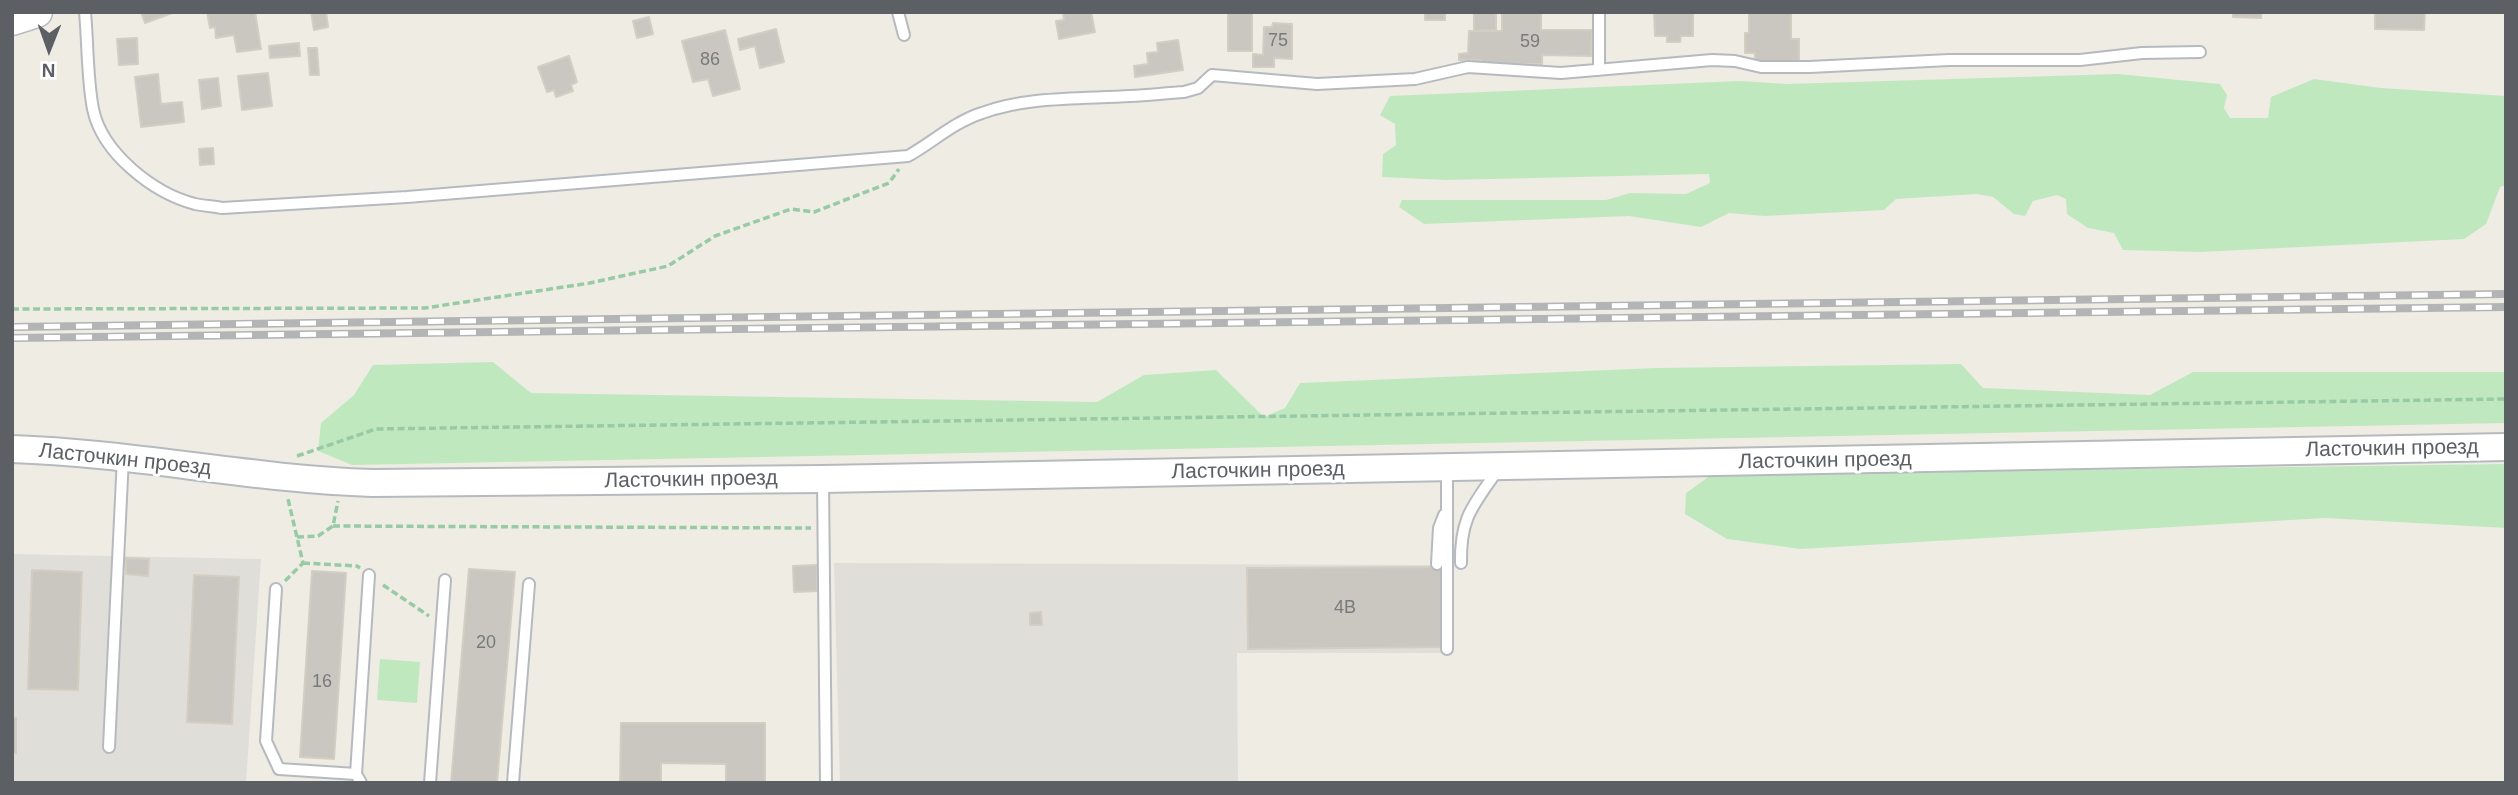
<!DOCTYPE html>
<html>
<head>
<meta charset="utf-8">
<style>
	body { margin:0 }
	#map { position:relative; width:2518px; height:795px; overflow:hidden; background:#efece4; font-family:Arial,sans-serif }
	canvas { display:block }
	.frame { position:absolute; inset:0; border:14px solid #5c6065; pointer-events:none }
	.north { position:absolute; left:14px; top:14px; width:70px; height:70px; -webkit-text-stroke:5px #fff; paint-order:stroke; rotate:181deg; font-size:19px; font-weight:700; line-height:28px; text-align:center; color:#5c6065 }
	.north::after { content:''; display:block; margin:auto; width:24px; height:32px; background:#5c6065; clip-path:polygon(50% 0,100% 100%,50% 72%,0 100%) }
</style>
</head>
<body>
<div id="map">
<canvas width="2518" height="795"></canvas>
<div class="frame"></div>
<div class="north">N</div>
</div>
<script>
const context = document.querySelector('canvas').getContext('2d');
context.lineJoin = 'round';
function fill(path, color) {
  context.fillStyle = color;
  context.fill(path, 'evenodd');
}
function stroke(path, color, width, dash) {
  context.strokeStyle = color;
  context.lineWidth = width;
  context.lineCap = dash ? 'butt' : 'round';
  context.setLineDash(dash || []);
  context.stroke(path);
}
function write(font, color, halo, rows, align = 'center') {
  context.font = font + ' Arial,sans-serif';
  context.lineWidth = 6;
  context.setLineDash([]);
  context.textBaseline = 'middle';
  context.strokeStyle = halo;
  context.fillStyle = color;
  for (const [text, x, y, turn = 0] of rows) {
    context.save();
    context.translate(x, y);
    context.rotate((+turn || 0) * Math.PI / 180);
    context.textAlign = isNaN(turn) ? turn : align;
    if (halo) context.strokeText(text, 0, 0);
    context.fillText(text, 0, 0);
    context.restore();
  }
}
fill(new Path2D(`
	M 12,554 L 261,559 L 246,783 L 12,783 Z
	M 834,563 L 1444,565 L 1444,653 L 1237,653 L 1238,783 L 840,783 Z`), '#e0ded8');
fill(new Path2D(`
	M 2118,74 L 2220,84 L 2227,95 L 2224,108 L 2230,118 L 2268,118 L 2271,97 L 2314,79 L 2381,88 L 2506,96 L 2506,185 L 2500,187 L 2486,224 L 2464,239 L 2200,252 L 2123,250 L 2114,233 L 2088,228 L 2067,214 L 2066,199 L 2057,195 L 2033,201 L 2025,216 L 2014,214 L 1993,197 L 1977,194 L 1896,199 L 1884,210 L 1765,216 L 1729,213 L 1701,227 L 1629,216 L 1424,224 L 1399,207 L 1402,200 L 1606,200 L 1630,193 L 1686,194 L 1710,183 L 1709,174 L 1446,180 L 1382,177 L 1383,154 L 1396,145 L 1395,124 L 1380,115 L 1390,96 L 1740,81 L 1787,84 Z
	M 493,362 L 531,393 L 1097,402 L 1144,375 L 1216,370 L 1264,417 L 1285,408 L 1300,383 L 1656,368 L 1961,364 L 1983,388 L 2150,395 L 2193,372 L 2506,372 L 2506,423 L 352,465 L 318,451 L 321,423 L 354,395 L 373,365 Z
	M 2506,464 L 2506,528 L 2325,518 L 1801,549 L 1727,539 L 1685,514 L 1686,493 L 1711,475 Z
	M 380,659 L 420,662 L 417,703 L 377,700 Z`), '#c0e8bf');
const building = new Path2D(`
	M 141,12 L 175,12 L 145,23 Z
	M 207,12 L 255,12 L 261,49 L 237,52 L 234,35 L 216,38 L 215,27 L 210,28 Z
	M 311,12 L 326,12 L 328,27 L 314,30 Z
	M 1063,12 L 1091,12 L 1095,32 L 1059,39 L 1056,21 L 1064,20 Z
	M 1425,12 L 1445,12 L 1445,20 L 1425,20 Z
	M 1474,12 L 1496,12 L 1496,30 L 1474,31 Z
	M 1502,12 L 1541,12 L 1541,30 L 1592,30 L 1591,56 L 1542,55 L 1542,64 L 1482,64 L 1482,60 L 1459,60 L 1459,54 L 1468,53 L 1469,31 L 1502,31 Z
	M 1654,12 L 1693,12 L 1693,36 L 1681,36 L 1680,42 L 1667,42 L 1667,36 L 1655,36 Z
	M 1749,12 L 1791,12 L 1791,39 L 1799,39 L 1799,63 L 1755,63 L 1755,53 L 1745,53 L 1745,33 L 1749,33 Z
	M 2233,12 L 2261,12 L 2261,18 L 2233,17 Z
	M 2375,12 L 2425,12 L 2424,30 L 2375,29 Z
	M 1228,13 L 1252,13 L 1252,51 L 1228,51 Z
	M 649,17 L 653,34 L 637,38 L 633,21 Z
	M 1273,23 L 1292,24 L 1292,59 L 1274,58 L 1274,67 L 1253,67 L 1253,54 L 1263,55 L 1264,27 L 1272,27 Z
	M 776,29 L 784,62 L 760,68 L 755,46 L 740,50 L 738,39 Z
	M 725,30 L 740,89 L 713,96 L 708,79 L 693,82 L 682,41 Z
	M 137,38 L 138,64 L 119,65 L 117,39 Z
	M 1178,40 L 1183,70 L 1135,77 L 1134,66 L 1148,64 L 1147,53 L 1158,52 L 1157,43 Z
	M 299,43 L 300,56 L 270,58 L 269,46 Z
	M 308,48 L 317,48 L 319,75 L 310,75 Z
	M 569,56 L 577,82 L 571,85 L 573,91 L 556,97 L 554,90 L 547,92 L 538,67 Z
	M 268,73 L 272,106 L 242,110 L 238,76 Z
	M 158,74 L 161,104 L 182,102 L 184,122 L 141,127 L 135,77 Z
	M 218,78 L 221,106 L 202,109 L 199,80 Z
	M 213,148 L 214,164 L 200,165 L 199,149 Z
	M 126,558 L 149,559 L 148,576 L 126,574 Z
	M 817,565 L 817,591 L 794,592 L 793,566 Z
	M 1443,567 L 1443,647 L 1248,649 L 1247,568 Z
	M 469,569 L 515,572 L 497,783 L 451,783 Z
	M 32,570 L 82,572 L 78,690 L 28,689 Z
	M 312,571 L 346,573 L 334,759 L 300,757 Z
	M 194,575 L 239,577 L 232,724 L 187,722 Z
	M 1041,612 L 1042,625 L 1030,625 L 1030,613 Z
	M 12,717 L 16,718 L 16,753 L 12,753 Z
	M 621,723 L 765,723 L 765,783 L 726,783 L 726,764 L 661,763 L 661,783 L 620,783 Z`);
fill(building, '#cac7c1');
stroke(building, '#d4cec2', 2);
const service = new Path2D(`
	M 85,12 C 88,44 87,78 93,109 C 102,153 153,193 195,204 C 204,206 213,206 222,208 L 407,197 L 908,156 C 933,142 954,122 982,113 C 1029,96 1082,99 1131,96 C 1149,95 1167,93 1184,92 L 1198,88 L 1212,75 L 1317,84 L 1415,79 L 1468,67 L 1561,73 L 1712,60 L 1735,61 L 1761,67 L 1810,67 L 1949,60 L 2080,60 L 2142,53 L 2200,52
	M 898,12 L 904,35
	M 1599,12 L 1599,70
	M 1447,468 L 1447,649
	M 823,479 L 826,783
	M 1461,563 C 1460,516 1474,505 1499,468
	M 1437,564 L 1439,528 L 1444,515
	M 276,589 L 266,741 L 279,769 L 356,774 L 361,783
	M 109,747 L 123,457
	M 356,774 L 369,575
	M 430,783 L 445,580
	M 513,783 L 529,584`);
const tertiary = new Path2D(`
	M 12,449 C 133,453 251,479 372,483 L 823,479 L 2506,447`);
const secondary = new Path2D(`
	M 12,20 L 37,12`);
stroke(service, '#b6babf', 14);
stroke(tertiary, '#b6babf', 30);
stroke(secondary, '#b7bbc1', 33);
stroke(new Path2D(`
	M 12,309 L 425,308 L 590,283 L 668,266 L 715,236 L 791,209 L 814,212 L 889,183 L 899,169
	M 297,456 L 376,429 L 2506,399
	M 333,526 L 811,528
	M 297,537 L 318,536 L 333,526 L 338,501
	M 303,563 L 357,566 L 360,568
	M 285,581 L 303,563 L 288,499
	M 383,585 L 429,616`), '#97caa5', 3.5, [7, 3.5]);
stroke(service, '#fff', 10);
stroke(tertiary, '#fff', 26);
stroke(secondary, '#fff', 30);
const rail = new Path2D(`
	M 12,327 L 2506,294
	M 12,338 L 2506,307`);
stroke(rail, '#b3b4b5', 8);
stroke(rail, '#fff', 5, [16]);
write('18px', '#787a7c', null, [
	["75",1278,41],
	["59",1530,42],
	["86",710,60],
	["4В",1345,608],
	["20",486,643],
	["16",322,682]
]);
write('21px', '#5c6065', '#fff', [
	["Ласточкин проезд",2392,449,-1],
	["Ласточкин проезд",125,460,6],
	["Ласточкин проезд",1825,461,-1],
	["Ласточкин проезд",1258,471,-1],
	["Ласточкин проезд",691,480,-1]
]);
</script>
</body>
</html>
